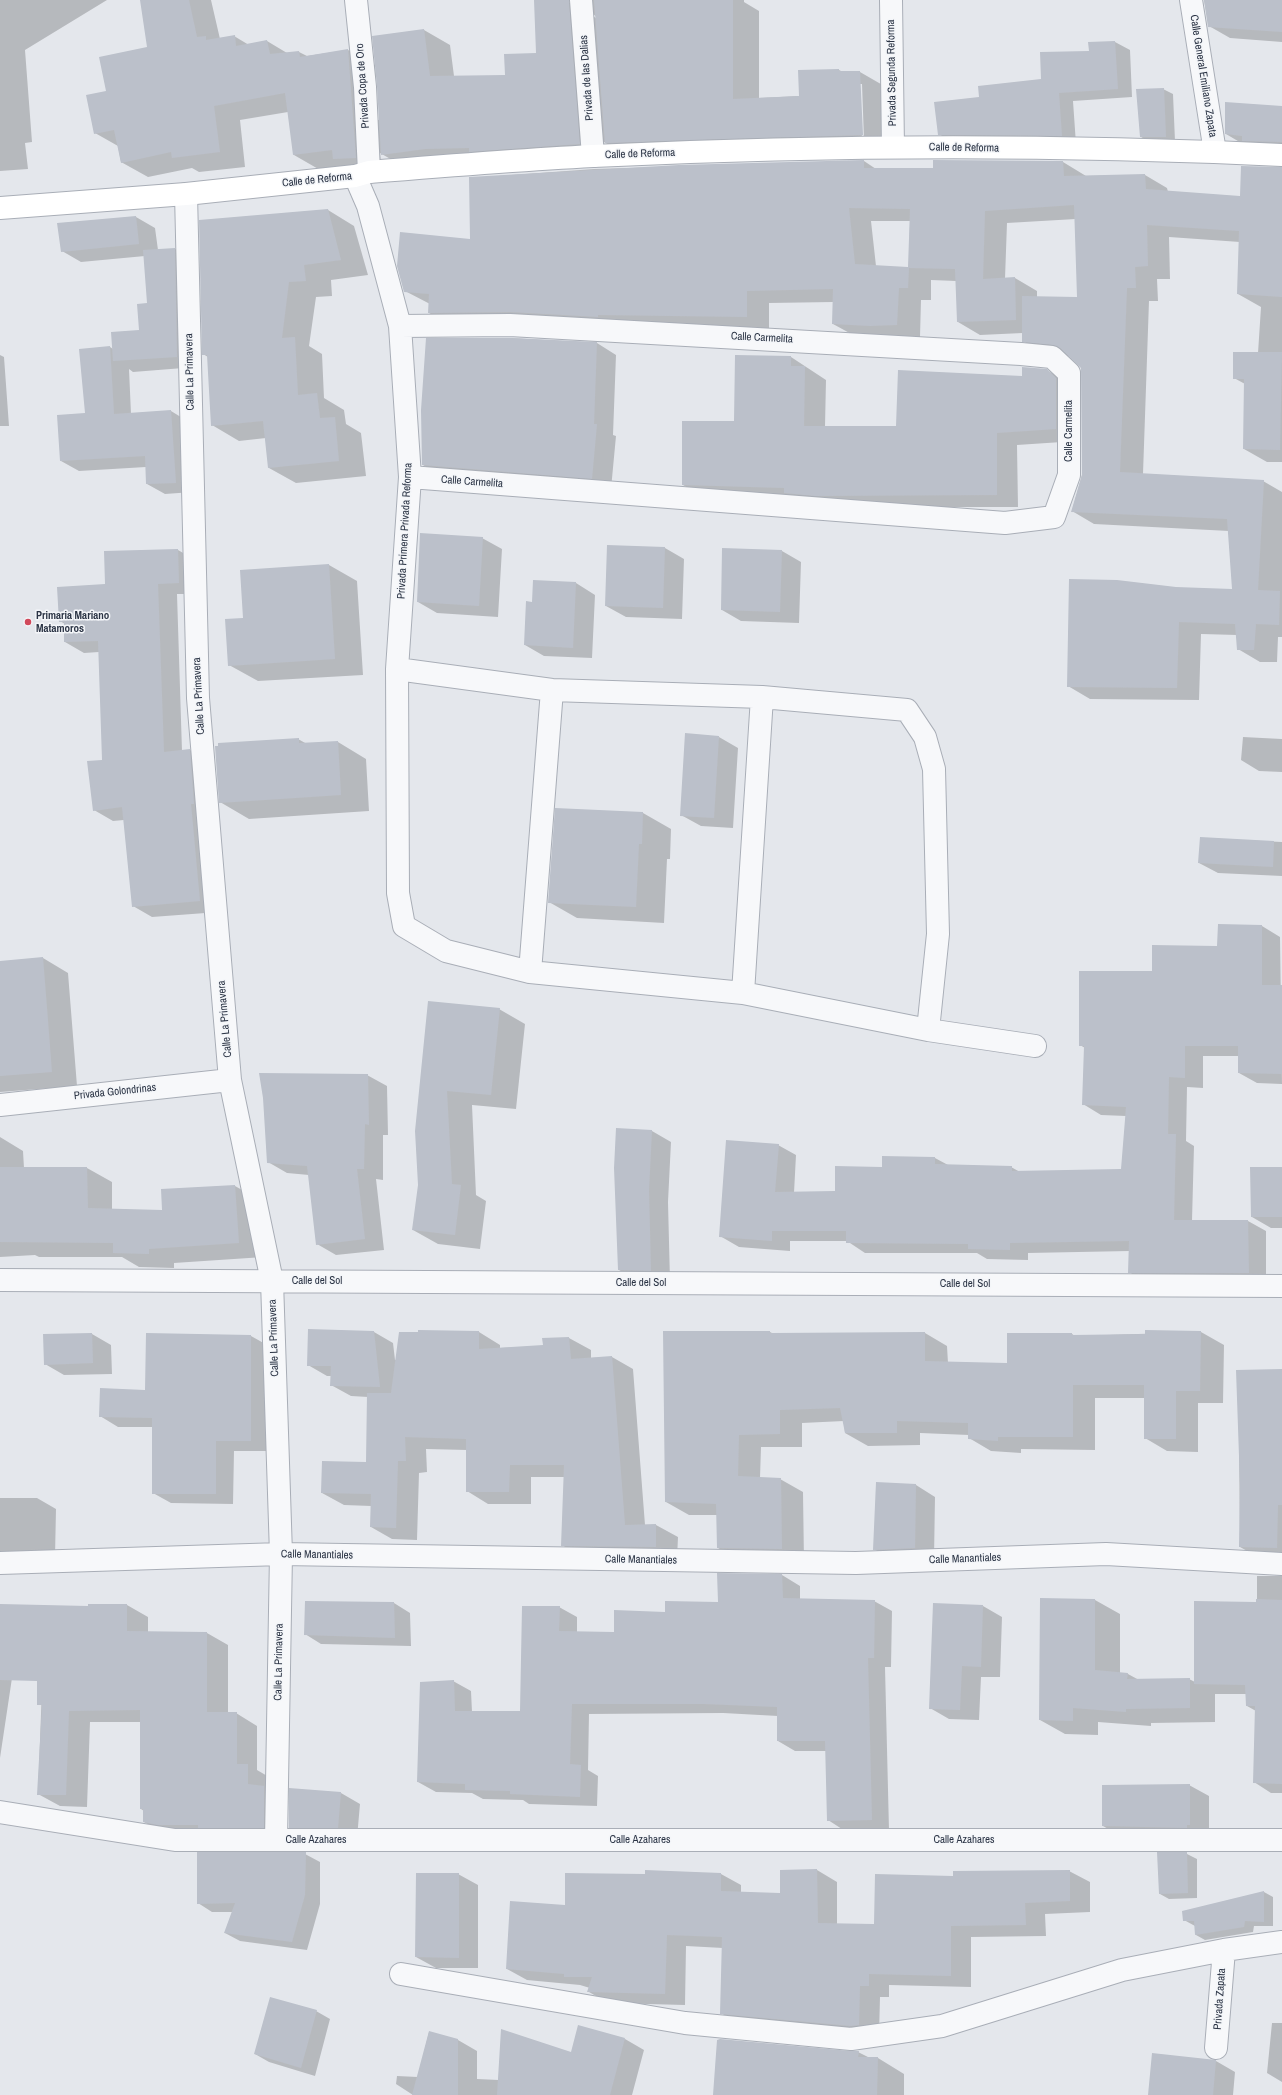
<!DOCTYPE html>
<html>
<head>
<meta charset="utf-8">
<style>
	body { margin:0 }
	canvas { display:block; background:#e4e7ec }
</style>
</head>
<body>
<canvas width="1282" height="2095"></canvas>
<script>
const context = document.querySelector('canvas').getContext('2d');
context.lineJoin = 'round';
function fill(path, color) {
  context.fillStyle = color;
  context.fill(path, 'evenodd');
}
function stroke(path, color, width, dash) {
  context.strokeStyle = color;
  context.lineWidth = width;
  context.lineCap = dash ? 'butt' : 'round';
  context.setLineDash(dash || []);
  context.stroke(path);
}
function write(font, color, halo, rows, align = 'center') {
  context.font = font + ' "Archivo Narrow",sans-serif';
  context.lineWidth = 3;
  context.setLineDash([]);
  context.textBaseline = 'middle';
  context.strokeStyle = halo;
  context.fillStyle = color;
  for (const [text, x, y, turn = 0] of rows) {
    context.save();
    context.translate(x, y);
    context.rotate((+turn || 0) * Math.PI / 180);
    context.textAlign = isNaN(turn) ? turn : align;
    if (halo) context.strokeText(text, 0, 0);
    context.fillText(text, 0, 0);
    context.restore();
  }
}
fill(new Path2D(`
	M 0,0 L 107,0 L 25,50 L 32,142 L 25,143 L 28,169 L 0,171 Z
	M 141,0 L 211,0 L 220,39 L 234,36 L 249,45 L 267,41 L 287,53 L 299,52 L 307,56 L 348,50 L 375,65 L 378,120 L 380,120 L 424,30 L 450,45 L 454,76 L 506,76 L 537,54 L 535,0 L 565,0 L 596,18 L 596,16 L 569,0 L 744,0 L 744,2 L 759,11 L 759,98 L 800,96 L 799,71 L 839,70 L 843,72 L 860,72 L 886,87 L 889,150 L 632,158 L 604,142 L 606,159 L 408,169 L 380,153 L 382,172 L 320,170 L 294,155 L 288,112 L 240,120 L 245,167 L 199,172 L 192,168 L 148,177 L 121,162 L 118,146 L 95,133 L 149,48 ZM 860,84 L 862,84 L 864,140 L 862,140 Z
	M 1204,0 L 1282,0 L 1282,42 L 1230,38 L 1209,26 Z
	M 1115,42 L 1130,50 L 1132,97 L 1073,101 L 1076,144 L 954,143 L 939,134 L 980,98 L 1042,80 L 1090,52 L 1089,43 Z
	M 1163,89 L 1173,94 L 1175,141 L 1150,142 L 1141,137 Z
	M 1282,107 L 1282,154 L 1248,147 L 1226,134 Z
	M 864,161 L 876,169 L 934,169 L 1063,162 L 1086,176 L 1145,175 L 1167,188 L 1168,192 L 1241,197 L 1282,168 L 1282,462 L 1267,462 L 1244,449 L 1245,384 L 1234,378 L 1258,353 L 1261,307 L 1238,294 L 1240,242 L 1169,237 L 1170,279 L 1157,279 L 1158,301 L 1149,301 L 1143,474 L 1263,481 L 1282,492 L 1282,637 L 1278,637 L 1277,662 L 1260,662 L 1238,649 L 1237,635 L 1201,634 L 1199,700 L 1090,699 L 1068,686 L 1176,588 L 1233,590 L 1229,531 L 1094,524 L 1072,511 L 1082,475 L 1082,368 L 1070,356 L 1045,354 L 1023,341 L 1023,333 L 980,335 L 958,322 L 956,281 L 931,280 L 931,300 L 921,300 L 920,337 L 855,336 L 833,324 L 834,302 L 769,303 L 769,330 L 451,326 L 429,313 L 430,304 L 405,291 L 471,240 L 470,178 L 594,169 ZM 1076,219 L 1078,298 L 1037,298 L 1037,291 L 1015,278 L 1005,279 L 1007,223 ZM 871,221 L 910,221 L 909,268 L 876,266 Z
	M 328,210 L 354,226 L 368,275 L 331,280 L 332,296 L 316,297 L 309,346 L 322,354 L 324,398 L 344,410 L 346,424 L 361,433 L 366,476 L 296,483 L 269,468 L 266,438 L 239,441 L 212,425 L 208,357 L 203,354 Z
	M 136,217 L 155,228 L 158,250 L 175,249 L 194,260 L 196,367 L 133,372 L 129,369 L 131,414 L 171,411 L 189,422 L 193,492 L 165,494 L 147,484 L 146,467 L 79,471 L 61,461 L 86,414 L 80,350 L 110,347 L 113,349 L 140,331 L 148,304 L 145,256 L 81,262 L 62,251 L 58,224 Z
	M 510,338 L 597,343 L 616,355 L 613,435 L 616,436 L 611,489 L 442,476 L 423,465 Z
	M 0,355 L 4,357 L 9,426 L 0,426 Z
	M 736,356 L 791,357 L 826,380 L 825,427 L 897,427 L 1023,377 L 1046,370 L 1068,382 L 1077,441 L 1017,445 L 1018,507 L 837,507 L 704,497 L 683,485 L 735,422 Z
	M 482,538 L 502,549 L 498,617 L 437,613 L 418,602 Z
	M 608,546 L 665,548 L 684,559 L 682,619 L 626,617 L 606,606 Z
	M 178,550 L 197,561 L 198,594 L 177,594 L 182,751 L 190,750 L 209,761 L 219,912 L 152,917 L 133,906 L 124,820 L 113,821 L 94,810 L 103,760 L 99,652 L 84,653 L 65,642 L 65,624 L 60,621 L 106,585 Z
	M 782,551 L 801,562 L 799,623 L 741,621 L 722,610 Z
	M 329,565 L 357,581 L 363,675 L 258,681 L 229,665 L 244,618 Z
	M 576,583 L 595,595 L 592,658 L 544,656 L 525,645 L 533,603 Z
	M 719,737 L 738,748 L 733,828 L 701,826 L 681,815 Z
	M 1243,737 L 1282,739 L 1282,772 L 1259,771 L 1241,760 Z
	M 298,739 L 307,744 L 338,742 L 366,759 L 369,811 L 249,819 L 220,802 Z
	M 556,809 L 643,813 L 671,829 L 670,859 L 667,859 L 664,923 L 577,918 L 549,902 Z
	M 1201,838 L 1282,842 L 1282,876 L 1218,873 L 1199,863 Z
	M 1262,926 L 1280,937 L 1282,1084 L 1257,1083 L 1239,1073 L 1239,1056 L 1203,1056 L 1203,1088 L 1187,1087 L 1186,1141 L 1194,1146 L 1192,1221 L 1248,1221 L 1266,1231 L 1266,1283 L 1147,1283 L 1129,1272 L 1130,1251 L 1028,1253 L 1028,1260 L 987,1259 L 977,1253 L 865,1253 L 847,1241 L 790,1241 L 790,1251 L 739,1247 L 720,1236 L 778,1145 L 796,1155 L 794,1193 L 836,1192 L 883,1168 L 935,1158 L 948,1165 L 1011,1167 L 1020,1172 L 1122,1170 L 1126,1116 L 1101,1115 L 1083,1104 L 1085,1048 L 1080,1045 L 1153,972 L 1218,947 Z
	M 43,958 L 68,973 L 77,1086 L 0,1092 L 0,962 Z
	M 499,1009 L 525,1024 L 516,1109 L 472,1105 L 476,1195 L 486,1201 L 480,1249 L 438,1244 L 413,1230 L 419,1185 L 416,1131 Z
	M 367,1075 L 387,1086 L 388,1135 L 383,1135 L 383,1180 L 376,1179 L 384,1250 L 336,1255 L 317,1244 L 309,1175 L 287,1173 L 268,1162 Z
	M 617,1129 L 652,1131 L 671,1142 L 668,1202 L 670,1281 L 638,1281 L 619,1270 Z
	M 0,1137 L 23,1151 L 24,1168 L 87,1168 L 112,1182 L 112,1210 L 163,1211 L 235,1186 L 260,1200 L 264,1257 L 174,1263 L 174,1268 L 139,1267 L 122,1257 L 39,1257 L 35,1255 L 0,1257 Z
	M 1282,1168 L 1282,1228 L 1271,1228 L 1252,1217 Z
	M 309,1330 L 374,1332 L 393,1343 L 395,1360 L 479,1332 L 500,1345 L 500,1348 L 544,1346 L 544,1339 L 569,1338 L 591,1350 L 591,1358 L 612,1357 L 633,1369 L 645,1525 L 656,1525 L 678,1537 L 677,1559 L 583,1558 L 562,1545 L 565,1477 L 531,1477 L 531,1504 L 488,1504 L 467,1491 L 467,1450 L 426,1449 L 427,1472 L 419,1473 L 417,1540 L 392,1539 L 371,1527 L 371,1506 L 344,1505 L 322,1493 L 367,1463 L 368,1397 L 351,1396 L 331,1385 L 332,1376 L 327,1376 L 308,1365 Z
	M 770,1332 L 774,1334 L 925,1333 L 947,1346 L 948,1363 L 1008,1364 L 1008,1334 L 1072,1334 L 1075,1336 L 1201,1332 L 1224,1345 L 1223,1403 L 1198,1403 L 1198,1452 L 1167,1451 L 1145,1438 L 1145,1398 L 1095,1398 L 1095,1450 L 1021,1449 L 1021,1453 L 991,1451 L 969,1438 L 969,1435 L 920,1433 L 920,1445 L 868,1446 L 845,1433 L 844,1421 L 802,1423 L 802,1447 L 761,1447 L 760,1478 L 780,1479 L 803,1492 L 804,1562 L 741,1561 L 718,1548 L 717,1515 L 689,1515 L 666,1502 Z
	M 92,1334 L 111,1345 L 112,1374 L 64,1375 L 45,1364 Z
	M 147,1334 L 251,1336 L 269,1346 L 269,1451 L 234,1451 L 233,1504 L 171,1503 L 153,1493 L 153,1427 L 118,1427 L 100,1416 L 146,1391 Z
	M 1239,1440 L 1282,1442 L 1282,1559 L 1258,1557 L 1240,1547 Z
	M 877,1483 L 916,1485 L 935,1497 L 934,1559 L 893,1560 L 874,1549 Z
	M 0,1498 L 37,1498 L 56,1509 L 55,1557 L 0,1555 Z
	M 782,1575 L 800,1586 L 800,1599 L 874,1601 L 892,1611 L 891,1667 L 885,1667 L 889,1830 L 845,1831 L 828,1820 L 826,1751 L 795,1751 L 778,1741 L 778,1716 L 723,1713 L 589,1714 L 588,1770 L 598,1776 L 597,1806 L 529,1804 L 523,1800 L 483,1799 L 472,1793 L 436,1792 L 418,1782 L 453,1681 L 471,1691 L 472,1712 L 521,1712 L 559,1607 L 577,1617 L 577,1632 L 615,1633 L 666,1613 L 719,1603 Z
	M 1257,1576 L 1282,1576 L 1282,1793 L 1271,1793 L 1254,1782 L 1256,1711 L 1247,1706 L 1247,1694 L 1215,1694 L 1215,1722 L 1151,1723 L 1151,1726 L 1098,1722 L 1098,1735 L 1065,1734 L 1040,1720 L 1041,1599 L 1095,1600 L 1120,1614 L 1120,1673 L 1128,1674 L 1139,1680 L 1189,1679 L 1195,1682 L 1257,1603 Z
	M 306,1602 L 394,1603 L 410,1613 L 411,1646 L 321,1644 L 305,1634 Z
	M 127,1605 L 148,1617 L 148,1632 L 207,1633 L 228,1645 L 228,1713 L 236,1713 L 257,1726 L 257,1770 L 269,1777 L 285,1839 L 165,1834 L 144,1822 L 144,1811 L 141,1809 L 141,1722 L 90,1722 L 87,1807 L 60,1806 L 38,1794 L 45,1607 Z
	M 983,1606 L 1002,1617 L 1000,1677 L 981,1677 L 979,1720 L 949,1719 L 930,1708 Z
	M 0,1610 L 21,1618 L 0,1758 Z
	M 1189,1785 L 1209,1796 L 1209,1836 L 1122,1837 L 1103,1826 Z
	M 341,1793 L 360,1804 L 357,1838 L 309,1838 L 290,1827 Z
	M 305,1854 L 320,1862 L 320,1904 L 307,1950 L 240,1941 L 225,1933 L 233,1912 L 212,1912 L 198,1903 Z
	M 1158,1854 L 1187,1854 L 1197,1859 L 1197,1898 L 1169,1899 L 1160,1894 Z
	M 817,1870 L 837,1882 L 837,1924 L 875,1925 L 954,1877 L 1069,1871 L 1090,1882 L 1090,1912 L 1045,1914 L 1046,1936 L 971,1937 L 971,1987 L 889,1985 L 889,1997 L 880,1997 L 879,2036 L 741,2025 L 721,2013 L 723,1948 L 686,1946 L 685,2005 L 608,2003 L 589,1992 L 590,1988 L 580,1985 L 527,1980 L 507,1969 L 566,1907 L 646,1875 L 646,1871 L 721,1874 L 741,1885 L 741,1893 L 781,1894 Z
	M 458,1874 L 478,1885 L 478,1968 L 436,1968 L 416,1957 Z
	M 1264,1892 L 1273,1897 L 1273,1926 L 1254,1926 L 1253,1932 L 1205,1940 L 1196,1935 L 1195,1926 L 1184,1920 L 1183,1912 Z
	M 316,2011 L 330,2019 L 315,2076 L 269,2062 L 255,2054 Z
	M 1272,2023 L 1282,2023 L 1282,2082 L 1267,2073 Z
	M 429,2032 L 458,2040 L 477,2051 L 477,2079 L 499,2080 L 572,2053 L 625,2039 L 644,2050 L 632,2095 L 413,2095 L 396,2084 L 397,2076 L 418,2077 Z
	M 850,2052 L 858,2052 L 870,2058 L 878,2058 L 904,2074 L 904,2095 L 714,2095 Z
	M 1216,2061 L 1235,2072 L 1233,2095 L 1149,2095 Z`), '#0003');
fill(new Path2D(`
	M 140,0 L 189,0 L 197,37 L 206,36 L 206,40 L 235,35 L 236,46 L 267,40 L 270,54 L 299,51 L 300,57 L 348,49 L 356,158 L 333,159 L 332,150 L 293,155 L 285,93 L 214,106 L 220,152 L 172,158 L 171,152 L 121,163 L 114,130 L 94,134 L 86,95 L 106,91 L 99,57 L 147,47 Z
	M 534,0 L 569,0 L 580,144 L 469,152 L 469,148 L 425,149 L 381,155 L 377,86 L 372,36 L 424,29 L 430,76 L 505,75 L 504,54 L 536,53 Z
	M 594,0 L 733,0 L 733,99 L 799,96 L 798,70 L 839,69 L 839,71 L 860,71 L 863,135 L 605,143 Z
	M 1204,0 L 1282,0 L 1282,32 L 1208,27 Z
	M 1115,41 L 1118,89 L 1059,93 L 1062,136 L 938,135 L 934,102 L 979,97 L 978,86 L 1041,79 L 1040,52 L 1089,51 L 1088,42 Z
	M 1164,88 L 1166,137 L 1140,137 L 1136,89 Z
	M 1225,102 L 1282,106 L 1282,142 L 1242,141 L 1242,136 L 1225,134 Z
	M 864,160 L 864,168 L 933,168 L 933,160 L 1063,161 L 1064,176 L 1145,174 L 1146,189 L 1240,196 L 1241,166 L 1282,167 L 1282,297 L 1237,294 L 1239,231 L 1147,225 L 1148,266 L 1135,267 L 1136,288 L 1127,288 L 1120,472 L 1264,480 L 1258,590 L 1280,591 L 1279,625 L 1256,624 L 1254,650 L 1237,650 L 1235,624 L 1179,622 L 1177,688 L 1067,687 L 1069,579 L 1117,580 L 1176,587 L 1232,589 L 1227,519 L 1071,512 L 1082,475 L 1081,368 L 1060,348 L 1053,345 L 1022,342 L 1022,296 L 1077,297 L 1074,205 L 985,211 L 983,279 L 1015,277 L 1016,320 L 957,322 L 955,269 L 909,268 L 908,288 L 899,288 L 897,325 L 870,326 L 832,324 L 833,289 L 747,291 L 747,317 L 598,315 L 598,317 L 510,312 L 428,313 L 429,294 L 404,292 L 397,266 L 400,232 L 470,239 L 469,177 L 679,165 ZM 849,208 L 910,209 L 908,267 L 855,264 Z
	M 328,209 L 341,260 L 304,265 L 306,281 L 289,282 L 282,338 L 295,337 L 298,395 L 317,393 L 320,418 L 335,417 L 339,461 L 268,468 L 263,421 L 211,426 L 207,355 L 202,355 L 199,220 Z
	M 136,216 L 139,244 L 61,252 L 57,223 Z
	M 175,248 L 177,357 L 113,361 L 111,332 L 139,330 L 137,304 L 147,303 L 143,250 Z
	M 426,338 L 510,338 L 597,342 L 594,424 L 597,424 L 592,479 L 422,465 L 421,410 Z
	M 110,346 L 114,414 L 171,410 L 176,483 L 146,484 L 145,456 L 60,461 L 57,415 L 85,413 L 79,349 Z
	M 1233,352 L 1282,352 L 1280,450 L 1243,449 L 1244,379 L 1233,379 Z
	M 735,355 L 791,356 L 791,366 L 805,366 L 804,426 L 896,426 L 898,370 L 1022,376 L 1022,367 L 1047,369 L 1056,378 L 1056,429 L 997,433 L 997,495 L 815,496 L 784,493 L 784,488 L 682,485 L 682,421 L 734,421 Z
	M 420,533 L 483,537 L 479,606 L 417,602 Z
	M 607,545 L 665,547 L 663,608 L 605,606 Z
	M 722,548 L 782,550 L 780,612 L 721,610 Z
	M 178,549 L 179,583 L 158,584 L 164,752 L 190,749 L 194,804 L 191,804 L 200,901 L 132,907 L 122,807 L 93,811 L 87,761 L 102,760 L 98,641 L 64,642 L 64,622 L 59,622 L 57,587 L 105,584 L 104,551 Z
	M 329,564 L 335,659 L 228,666 L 225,619 L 243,618 L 240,570 Z
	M 533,580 L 576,582 L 573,648 L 524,645 L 526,601 L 532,602 Z
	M 685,733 L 719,736 L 714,818 L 680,816 Z
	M 299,738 L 299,743 L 338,741 L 341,795 L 219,803 L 215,746 L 218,746 L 218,743 Z
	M 555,808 L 643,812 L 642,844 L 639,844 L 636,907 L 548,903 Z
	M 1200,837 L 1274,841 L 1273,867 L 1198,863 Z
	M 1218,924 L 1262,925 L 1262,985 L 1282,985 L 1282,1074 L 1238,1073 L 1238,1046 L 1185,1046 L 1185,1078 L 1169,1077 L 1168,1134 L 1176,1134 L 1174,1220 L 1248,1220 L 1249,1273 L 1128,1273 L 1129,1241 L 1010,1243 L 1010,1250 L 968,1249 L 968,1244 L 846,1243 L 846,1231 L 772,1231 L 772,1241 L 719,1237 L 726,1140 L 779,1144 L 775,1192 L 835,1191 L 835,1166 L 882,1167 L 882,1156 L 935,1157 L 935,1164 L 1012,1166 L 1012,1171 L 1121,1169 L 1126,1107 L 1082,1105 L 1084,1046 L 1079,1046 L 1079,971 L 1152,971 L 1152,945 L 1217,946 Z
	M 43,957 L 52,1072 L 0,1076 L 0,961 Z
	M 428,1001 L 500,1008 L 491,1095 L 447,1091 L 452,1184 L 461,1185 L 455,1235 L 412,1230 L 418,1185 L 415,1131 Z
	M 259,1073 L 368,1074 L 369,1125 L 365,1124 L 364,1169 L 357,1169 L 365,1239 L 316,1245 L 307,1166 L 267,1163 L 263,1098 Z
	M 616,1128 L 652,1130 L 649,1190 L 651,1271 L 618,1270 L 614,1168 Z
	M 0,1167 L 87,1167 L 88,1208 L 162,1210 L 161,1189 L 235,1185 L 239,1243 L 149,1249 L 149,1254 L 113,1253 L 113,1243 L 0,1242 Z
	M 1250,1167 L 1282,1167 L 1282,1217 L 1251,1217 Z
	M 308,1329 L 374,1331 L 380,1387 L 330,1386 L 331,1366 L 307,1366 Z
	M 418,1330 L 479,1331 L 479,1349 L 543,1345 L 542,1338 L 569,1337 L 571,1359 L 612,1356 L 625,1525 L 656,1524 L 656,1547 L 561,1546 L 564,1465 L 510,1465 L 509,1492 L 466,1492 L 466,1439 L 405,1437 L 406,1461 L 398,1461 L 396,1528 L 370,1527 L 371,1494 L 321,1493 L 322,1461 L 366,1462 L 367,1393 L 391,1393 L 399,1332 L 418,1332 Z
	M 1145,1330 L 1201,1331 L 1200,1391 L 1176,1391 L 1176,1439 L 1144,1439 L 1144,1385 L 1073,1385 L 1073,1437 L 998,1437 L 998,1441 L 968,1439 L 968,1423 L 897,1421 L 897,1433 L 845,1433 L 840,1408 L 780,1410 L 780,1434 L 739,1435 L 738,1476 L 781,1478 L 782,1549 L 717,1548 L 716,1504 L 665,1502 L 663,1331 L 770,1331 L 770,1333 L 925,1332 L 925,1361 L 1007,1363 L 1007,1333 L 1072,1333 L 1072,1335 L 1145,1334 Z
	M 92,1333 L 93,1363 L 44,1365 L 43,1334 Z
	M 146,1333 L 251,1335 L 251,1441 L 216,1441 L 216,1494 L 152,1494 L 152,1418 L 99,1417 L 100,1388 L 145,1390 Z
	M 1282,1369 L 1282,1505 L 1278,1505 L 1277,1548 L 1239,1547 L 1240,1485 L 1236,1370 Z
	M 876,1482 L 916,1484 L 915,1548 L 873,1550 Z
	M 717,1573 L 782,1574 L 783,1598 L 875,1600 L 874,1658 L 868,1658 L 872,1820 L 827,1821 L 825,1741 L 777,1741 L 777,1707 L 704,1704 L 572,1704 L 570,1764 L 581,1765 L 580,1797 L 510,1794 L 510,1791 L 465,1790 L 465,1784 L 417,1782 L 420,1682 L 454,1680 L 455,1711 L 520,1711 L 522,1606 L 560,1606 L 559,1631 L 614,1632 L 614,1610 L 665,1612 L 665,1601 L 718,1602 Z
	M 1040,1598 L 1095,1599 L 1095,1670 L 1128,1673 L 1127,1679 L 1190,1678 L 1190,1708 L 1126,1709 L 1126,1712 L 1073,1708 L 1073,1721 L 1039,1720 Z
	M 1256,1599 L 1282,1600 L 1282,1784 L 1253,1783 L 1255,1706 L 1246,1706 L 1245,1685 L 1194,1684 L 1194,1601 L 1256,1602 Z
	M 305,1601 L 394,1602 L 395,1638 L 304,1635 Z
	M 933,1603 L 983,1605 L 981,1667 L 962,1666 L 960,1710 L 929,1709 Z
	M 0,1604 L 88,1606 L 88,1604 L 127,1604 L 127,1631 L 207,1632 L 207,1712 L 237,1712 L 237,1764 L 248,1764 L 248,1784 L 264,1786 L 264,1828 L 198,1828 L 198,1825 L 158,1825 L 143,1822 L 143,1809 L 140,1809 L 140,1710 L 69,1711 L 66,1795 L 37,1795 L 42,1705 L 37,1705 L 37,1681 L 0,1680 Z
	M 1190,1784 L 1190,1825 L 1187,1825 L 1187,1828 L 1102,1826 L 1102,1785 Z
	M 289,1788 L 341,1792 L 338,1828 L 289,1828 Z
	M 197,1852 L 306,1852 L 305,1895 L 292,1942 L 224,1933 L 235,1903 L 197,1904 Z
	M 1157,1852 L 1187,1852 L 1188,1893 L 1159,1894 Z
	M 817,1869 L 818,1923 L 874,1924 L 875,1874 L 953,1876 L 953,1871 L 1070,1870 L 1070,1901 L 1025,1903 L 1026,1925 L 951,1926 L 951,1976 L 869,1974 L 869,1986 L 860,1986 L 859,2025 L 851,2026 L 720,2014 L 722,1937 L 667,1935 L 665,1994 L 587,1992 L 592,1977 L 564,1977 L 564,1974 L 506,1969 L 510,1901 L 565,1905 L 565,1873 L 645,1874 L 645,1870 L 721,1873 L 721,1891 L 780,1893 L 780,1870 Z
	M 416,1873 L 459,1873 L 459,1958 L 415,1957 Z
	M 1264,1891 L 1264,1922 L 1245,1921 L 1244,1927 L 1195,1935 L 1194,1921 L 1183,1921 L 1182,1911 Z
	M 270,1997 L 317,2010 L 301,2068 L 254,2054 Z
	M 578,2025 L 625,2038 L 610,2095 L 497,2095 L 501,2029 L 571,2052 Z
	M 429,2031 L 458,2039 L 458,2095 L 412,2095 Z
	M 720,2039 L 850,2051 L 859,2051 L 858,2057 L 878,2057 L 877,2095 L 713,2095 L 717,2040 Z
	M 1152,2053 L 1216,2060 L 1213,2095 L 1148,2095 Z`), '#bbc0ca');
const street = new Path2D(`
	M 356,0 L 365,87 L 369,172
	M 581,0 L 593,156
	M 891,0 L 893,147
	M 1191,0 L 1215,152
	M 355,176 L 368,206 L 400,326 L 410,477 L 397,669 L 398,893 L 404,926 L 446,951 L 530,972 L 743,993 L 928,1030 L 1035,1046
	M 186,194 L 198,698 L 230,1080 L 272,1281 L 281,1554 L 276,1840
	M 400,326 L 510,325 L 1021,354 L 1052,357 L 1069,373 L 1069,475 L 1054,517 L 1005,523 L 410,477
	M 397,669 L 552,690 L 762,697 L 907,710 L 925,737 L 934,769 L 938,934 L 928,1030
	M 530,972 L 552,690
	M 743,993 L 762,697
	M 0,1105 L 230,1080
	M 0,1280 L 1282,1286
	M 0,1563 L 281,1554 L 856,1563 L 1106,1554 L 1282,1564
	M 0,1812 L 175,1840 L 1282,1840
	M 401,1974 L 685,2023 L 851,2039 L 942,2026 L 1122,1970 L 1224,1950 L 1282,1942
	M 1216,2048 L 1224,1950`);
const secondary = new Path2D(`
	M 0,208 L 186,194 L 355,176 L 369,172 C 443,166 518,160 593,156 C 822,145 1053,144 1282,155`);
stroke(street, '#a9aeb7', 24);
stroke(secondary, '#a9aeb7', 24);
stroke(street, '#f7f8fa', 22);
stroke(secondary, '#fff', 22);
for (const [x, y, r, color] of [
	[28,622,4,"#d1495b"]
]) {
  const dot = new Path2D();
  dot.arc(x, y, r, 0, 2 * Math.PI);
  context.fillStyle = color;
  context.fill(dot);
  stroke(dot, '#f4f6f9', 1.5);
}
write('11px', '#2b3445', '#f4f6f9', [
	["Privada Segunda Reforma",892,73,-91],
	["Calle General Emiliano Zapata",1203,76,81],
	["Privada de las Dalias",587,78,-94],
	["Privada Copa de Oro",363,86,-94],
	["Calle de Reforma",964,148,1],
	["Calle de Reforma",640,154,-2],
	["Calle de Reforma",317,180,-6],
	["Calle Carmelita",762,338,3],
	["Calle La Primavera",190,372,-91],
	["Calle Carmelita",1069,431,-90],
	["Calle Carmelita",472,482,4],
	["Privada Primera Privada Reforma",405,531,-87],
	["Calle La Primavera",199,696,-93],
	["Calle La Primavera",225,1019,-95],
	["Privada Golondrinas",115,1092,-6],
	["Calle del Sol",317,1281],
	["Calle del Sol",641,1283],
	["Calle del Sol",965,1284],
	["Calle La Primavera",274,1338,-92],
	["Calle Manantiales",317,1555,1],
	["Calle Manantiales",965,1559,-2],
	["Calle Manantiales",641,1560,1],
	["Calle La Primavera",279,1662,-89],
	["Calle Azahares",316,1840],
	["Calle Azahares",640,1840],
	["Calle Azahares",964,1840],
	["Privada Zapata",1220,1999,-86]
]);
write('bold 11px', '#2b3445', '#f4f6f9', [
	["Primaria Mariano",36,616],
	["Matamoros",36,629]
], 'left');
</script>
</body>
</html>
